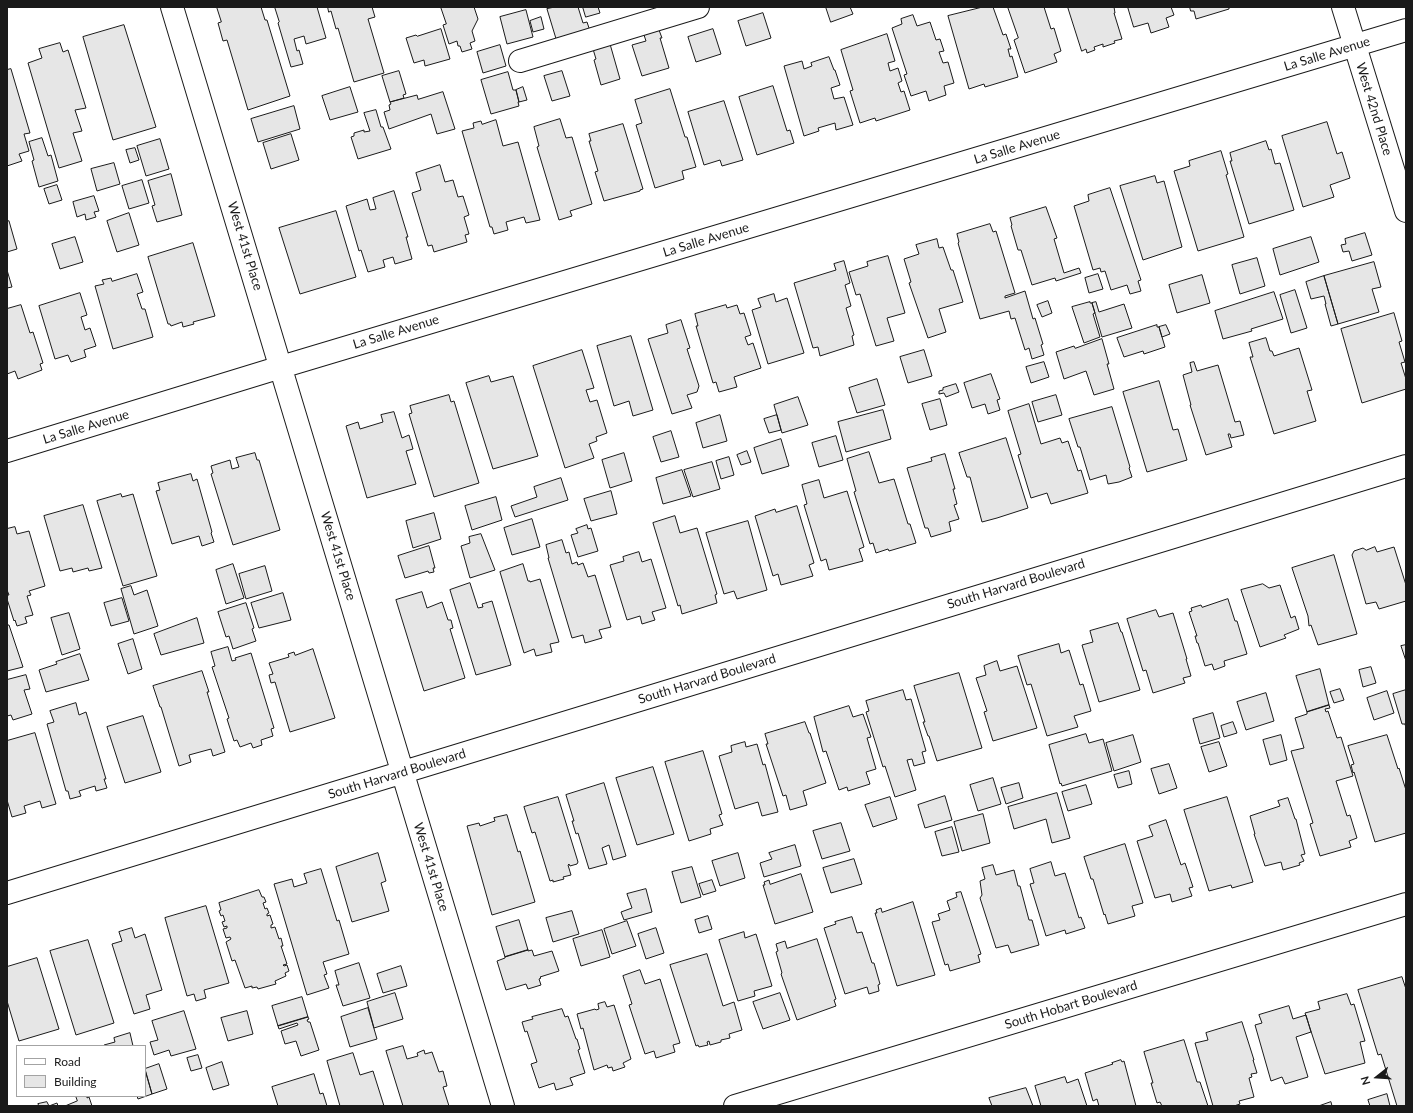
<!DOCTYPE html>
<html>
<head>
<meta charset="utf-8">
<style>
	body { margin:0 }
	#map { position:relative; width:1413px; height:1113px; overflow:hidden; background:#fff; font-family:Lato,sans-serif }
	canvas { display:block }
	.frame { position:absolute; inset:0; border:8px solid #1a1a1a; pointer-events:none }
	.legend { position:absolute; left:16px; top:1045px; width:130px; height:52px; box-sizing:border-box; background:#fff; border:1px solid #a3a3a3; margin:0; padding:5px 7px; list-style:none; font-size:12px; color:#1a1a1a }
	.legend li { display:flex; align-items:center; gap:8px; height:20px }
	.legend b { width:20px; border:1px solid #a3a3a3 }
	.north { position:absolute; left:1357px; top:1057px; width:40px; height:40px; -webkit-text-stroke:3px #fff; paint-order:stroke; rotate:253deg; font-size:11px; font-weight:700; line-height:16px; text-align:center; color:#1a1a1a }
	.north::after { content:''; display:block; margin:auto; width:14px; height:18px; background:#1a1a1a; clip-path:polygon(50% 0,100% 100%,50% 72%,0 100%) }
</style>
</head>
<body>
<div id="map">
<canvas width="1413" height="1113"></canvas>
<div class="frame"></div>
<ul class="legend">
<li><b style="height:5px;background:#fff"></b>Road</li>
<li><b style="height:11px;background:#e6e6e6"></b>Building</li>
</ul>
<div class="north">N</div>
</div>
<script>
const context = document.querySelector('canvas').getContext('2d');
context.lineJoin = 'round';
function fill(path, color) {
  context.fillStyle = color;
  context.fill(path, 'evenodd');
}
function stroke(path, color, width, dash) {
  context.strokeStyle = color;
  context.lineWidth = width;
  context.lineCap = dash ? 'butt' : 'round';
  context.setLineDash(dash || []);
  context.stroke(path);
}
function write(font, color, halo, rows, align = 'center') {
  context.font = font + ' Lato,sans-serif';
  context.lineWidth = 3;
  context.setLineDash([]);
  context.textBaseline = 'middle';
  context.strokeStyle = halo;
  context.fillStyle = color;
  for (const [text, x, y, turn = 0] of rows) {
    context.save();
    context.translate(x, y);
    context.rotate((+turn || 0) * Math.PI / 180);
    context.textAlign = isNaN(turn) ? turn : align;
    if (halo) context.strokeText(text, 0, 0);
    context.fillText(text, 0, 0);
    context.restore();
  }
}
const building = new Path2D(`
	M 217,7 L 261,7 L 265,20 L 267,20 L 290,96 L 248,110 L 227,40 L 223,41 L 218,23 L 221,22 Z
	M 275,7 L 317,7 L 326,38 L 306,44 L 304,36 L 294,39 L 297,51 L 299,50 L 303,64 L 291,67 L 278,23 L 279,22 Z
	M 328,7 L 372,7 L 375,17 L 368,19 L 384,73 L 354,82 L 338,28 L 336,29 L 331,11 L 329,12 Z
	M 441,7 L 474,7 L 478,19 L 472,31 L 475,41 L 470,43 L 472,49 L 462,52 L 460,46 L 458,46 L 457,41 L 449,44 L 443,25 L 446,24 Z
	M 555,7 L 578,7 L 583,23 L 587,22 L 590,31 L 557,42 L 547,9 Z
	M 583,7 L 598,7 L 600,13 L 586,17 Z
	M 826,7 L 850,7 L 853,14 L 831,22 Z
	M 983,7 L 993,7 L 1003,35 L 1006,34 L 1011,49 L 1008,49 L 1010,57 L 1012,56 L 1018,77 L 985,87 L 984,84 L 969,89 L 948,16 Z
	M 1008,7 L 1044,7 L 1051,29 L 1054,28 L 1061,51 L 1054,54 L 1057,62 L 1025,73 L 1014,40 L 1018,38 Z
	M 1068,7 L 1114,7 L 1115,13 L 1114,13 L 1122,39 L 1114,41 L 1115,43 L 1103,47 L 1103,44 L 1094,47 L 1095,50 L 1087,53 L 1086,49 L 1082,51 Z
	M 1128,7 L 1171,7 L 1174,15 L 1166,18 L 1169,27 L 1151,33 L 1148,23 L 1134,27 Z
	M 1190,7 L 1229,7 L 1229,9 L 1196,19 L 1194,11 L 1191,11 Z
	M 526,10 L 533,37 L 507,44 L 500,17 Z
	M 763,13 L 771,38 L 746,46 L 738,21 Z
	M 913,15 L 917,26 L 930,22 L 936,40 L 940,39 L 944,51 L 939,52 L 943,63 L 948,62 L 954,83 L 944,86 L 946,95 L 929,101 L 926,91 L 911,96 L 904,75 L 907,74 L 892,28 L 902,24 L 901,19 Z
	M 541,17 L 544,29 L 533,32 L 530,21 Z
	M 124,25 L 156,127 L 113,140 L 83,37 Z
	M 441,29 L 450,59 L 425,66 L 424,60 L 414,63 L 406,38 L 416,35 L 417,36 Z
	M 713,29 L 721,54 L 696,62 L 688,37 Z
	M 659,30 L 662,38 L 660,38 L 669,68 L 642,76 L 632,45 L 646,41 L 644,35 Z
	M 887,34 L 895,61 L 888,63 L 890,71 L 898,68 L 902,81 L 898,83 L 901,92 L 904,91 L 910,110 L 876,121 L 875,118 L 860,123 L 850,91 L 853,90 L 841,50 Z
	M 60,43 L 63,52 L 68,50 L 86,108 L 75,110 L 82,131 L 73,133 L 82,161 L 59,168 L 28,63 L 42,58 L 39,49 Z
	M 610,44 L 620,79 L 601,85 L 594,60 L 596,59 L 593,49 Z
	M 500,45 L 506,66 L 483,73 L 477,52 Z
	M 829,57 L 834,70 L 835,70 L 840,85 L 831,88 L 834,99 L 844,97 L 853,125 L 836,130 L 835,123 L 818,128 L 819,131 L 804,136 L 784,66 L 802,61 L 804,69 L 812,66 L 811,63 Z
	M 11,69 L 30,133 L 24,134 L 29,151 L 19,154 L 22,161 L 7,166 L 7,70 Z
	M 399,71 L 406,94 L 403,95 L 404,98 L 390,102 L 382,76 Z
	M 562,71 L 570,96 L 552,101 L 544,76 Z
	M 508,72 L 513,90 L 516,90 L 519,102 L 518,102 L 519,106 L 491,114 L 481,80 Z
	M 773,86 L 787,131 L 790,130 L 794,143 L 757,155 L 739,97 Z
	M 350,87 L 358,112 L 330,120 L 322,96 Z
	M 523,87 L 527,100 L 519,102 L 516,90 Z
	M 670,89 L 685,137 L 687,137 L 696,167 L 682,171 L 684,179 L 655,188 L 636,125 L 642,123 L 635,100 Z
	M 443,92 L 455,129 L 437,134 L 431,114 L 389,129 L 384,112 L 390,110 L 389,105 L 391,104 L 390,102 L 417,95 L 418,99 Z
	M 724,101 L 743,160 L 722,166 L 720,160 L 704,165 L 688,112 Z
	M 294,106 L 300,129 L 258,142 L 251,119 Z
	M 376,110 L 381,127 L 383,127 L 391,149 L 358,159 L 351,137 L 354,136 L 354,133 L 364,130 L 364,132 L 370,131 L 364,113 Z
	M 560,119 L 566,138 L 572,137 L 592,204 L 570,211 L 572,216 L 559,220 L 537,147 L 539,146 L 534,127 Z
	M 496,120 L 503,146 L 518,142 L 540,220 L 526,223 L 524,217 L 506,222 L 508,230 L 494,234 L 492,227 L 490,227 L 462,131 L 474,128 L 473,123 L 481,121 L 482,124 Z
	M 1327,122 L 1337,154 L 1342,152 L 1350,178 L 1330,185 L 1334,197 L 1303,207 L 1282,136 Z
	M 623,124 L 643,189 L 640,190 L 640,191 L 604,201 L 595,172 L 598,171 L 589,141 L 591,141 L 589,134 Z
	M 291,134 L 299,160 L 271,169 L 263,143 Z
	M 42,138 L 48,156 L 51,155 L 58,181 L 39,187 L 32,161 L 34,160 L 29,142 Z
	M 160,139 L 169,169 L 146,176 L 137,146 Z
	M 1266,141 L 1269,150 L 1271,149 L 1275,164 L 1280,163 L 1294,210 L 1249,224 L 1230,161 L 1232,161 L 1230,153 Z
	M 135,148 L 139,160 L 130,163 L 126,150 Z
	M 1221,151 L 1228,174 L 1226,175 L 1244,237 L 1198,251 L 1174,171 L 1190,166 L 1189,161 Z
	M 114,163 L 120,184 L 97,191 L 91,169 Z
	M 440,165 L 445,182 L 453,180 L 458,197 L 463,196 L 469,215 L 464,217 L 469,234 L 465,235 L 467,242 L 434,252 L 432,245 L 428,246 L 412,193 L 421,190 L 416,173 Z
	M 171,174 L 182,215 L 157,222 L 152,206 L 155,205 L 148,181 Z
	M 1155,176 L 1157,183 L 1164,181 L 1182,247 L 1143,260 L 1120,186 Z
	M 142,180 L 149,203 L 129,209 L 122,186 Z
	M 57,185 L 62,200 L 49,204 L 44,189 Z
	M 1110,188 L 1141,280 L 1138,281 L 1141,291 L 1130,294 L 1127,285 L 1111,290 L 1105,271 L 1101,272 L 1100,268 L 1093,270 L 1074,206 L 1089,201 L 1088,195 Z
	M 394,191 L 408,237 L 406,237 L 412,259 L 395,264 L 393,257 L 383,260 L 385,267 L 368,272 L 361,250 L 359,251 L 346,206 L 367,199 L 370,210 L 376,209 L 373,198 Z
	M 94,196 L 99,211 L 94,212 L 96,217 L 86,220 L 85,214 L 77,217 L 73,202 Z
	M 1046,207 L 1057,238 L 1054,239 L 1064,273 L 1079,268 L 1081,273 L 1056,281 L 1055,278 L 1032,285 L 1021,250 L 1018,250 L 1011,226 L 1012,225 L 1010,218 Z
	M 336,211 L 356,277 L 300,294 L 279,228 Z
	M 129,213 L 139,245 L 117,252 L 107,221 Z
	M 9,221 L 17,249 L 7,252 L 7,222 Z
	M 990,224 L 993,232 L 996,231 L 1015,293 L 1005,296 L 1005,298 L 1025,291 L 1033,319 L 1035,318 L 1043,344 L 1041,345 L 1044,355 L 1032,359 L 1029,348 L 1025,350 L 1015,318 L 1011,319 L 1009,311 L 980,319 L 958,243 L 959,242 L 957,234 Z
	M 1365,233 L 1372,255 L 1352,261 L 1349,251 L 1343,252 L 1341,245 L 1346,244 L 1345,239 Z
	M 75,237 L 83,262 L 60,269 L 52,244 Z
	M 1311,237 L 1319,262 L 1280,275 L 1273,249 Z
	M 937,239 L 939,248 L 943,247 L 951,270 L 953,270 L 963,302 L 939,309 L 946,332 L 928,338 L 909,283 L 911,282 L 904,259 L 919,254 L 916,245 Z
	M 193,243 L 215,316 L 193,322 L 194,324 L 183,327 L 182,322 L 171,326 L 170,324 L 168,324 L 148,257 Z
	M 888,256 L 905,313 L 887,318 L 894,341 L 876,346 L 860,294 L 856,295 L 849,272 L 868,266 L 867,262 Z
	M 1257,258 L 1265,286 L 1240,294 L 1232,265 Z
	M 844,261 L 850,283 L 845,285 L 851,306 L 846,308 L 854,335 L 852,336 L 854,345 L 820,356 L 818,347 L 813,348 L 794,283 L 836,270 L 834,264 Z
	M 1374,262 L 1381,287 L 1372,289 L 1379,312 L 1338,324 L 1324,276 Z
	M 7,270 L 12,287 L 7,288 Z
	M 137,274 L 143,292 L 137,294 L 142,309 L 145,309 L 153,337 L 113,349 L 95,286 L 104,284 L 102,280 L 111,278 L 112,281 Z
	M 1098,274 L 1103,289 L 1089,293 L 1085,278 Z
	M 1202,275 L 1210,303 L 1177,313 L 1169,285 Z
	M 1324,276 L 1338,324 L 1331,326 L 1325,304 L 1326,304 L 1324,296 L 1311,299 L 1306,282 Z
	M 1295,290 L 1307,328 L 1291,333 L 1280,295 Z
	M 1274,292 L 1283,319 L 1251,329 L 1252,331 L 1223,339 L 1215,311 Z
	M 80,293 L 87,315 L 81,317 L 85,330 L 90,328 L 96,346 L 84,350 L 86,357 L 71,362 L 68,355 L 55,359 L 39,306 Z
	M 774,294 L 776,302 L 787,298 L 804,353 L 768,364 L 752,310 L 761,307 L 758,299 Z
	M 1048,301 L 1052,313 L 1042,317 L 1037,305 Z
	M 1090,302 L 1090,303 L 1092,303 L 1095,313 L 1093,314 L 1100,337 L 1084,343 L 1072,307 Z
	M 1096,302 L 1099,312 L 1124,304 L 1132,328 L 1102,337 L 1092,303 Z
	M 21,305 L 30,333 L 33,332 L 43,363 L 40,364 L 42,370 L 18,379 L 15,371 L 7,374 L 7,309 Z
	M 726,305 L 727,308 L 737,305 L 740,314 L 744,313 L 751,335 L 745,337 L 748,345 L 753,343 L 761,368 L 734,377 L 737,387 L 719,392 L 716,382 L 713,383 L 696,326 L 698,326 L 695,314 Z
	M 1394,313 L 1402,341 L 1399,342 L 1405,362 L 1401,363 L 1406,379 L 1406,389 L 1362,403 L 1341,329 Z
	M 681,320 L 690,348 L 687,349 L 699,386 L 697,392 L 687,395 L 692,408 L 672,414 L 648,339 L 668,333 L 666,325 Z
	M 1157,325 L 1157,327 L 1159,327 L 1165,347 L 1144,354 L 1143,351 L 1124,357 L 1117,338 Z
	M 1166,325 L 1170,334 L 1162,337 L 1159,327 Z
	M 631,336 L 653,410 L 633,416 L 629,401 L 614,406 L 597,346 Z
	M 1266,338 L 1270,351 L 1272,351 L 1274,356 L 1299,348 L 1312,390 L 1307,391 L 1316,421 L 1274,434 L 1250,357 L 1253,357 L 1249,343 Z
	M 1102,339 L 1109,364 L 1107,364 L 1114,389 L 1094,395 L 1086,371 L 1064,379 L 1056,352 L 1074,346 L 1075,348 Z
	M 582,350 L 594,388 L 586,390 L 590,402 L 597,400 L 607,433 L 596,437 L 597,441 L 589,444 L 594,458 L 565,468 L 533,366 Z
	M 924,350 L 932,376 L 908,383 L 900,357 Z
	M 1044,362 L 1049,377 L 1031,383 L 1026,367 Z
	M 1194,362 L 1197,371 L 1218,365 L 1235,422 L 1240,421 L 1244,435 L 1231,438 L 1230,434 L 1228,434 L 1232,447 L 1206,455 L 1190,405 L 1191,405 L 1183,375 L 1192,372 L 1190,363 Z
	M 991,374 L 1000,399 L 997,400 L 1000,410 L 988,414 L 985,404 L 972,408 L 964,383 Z
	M 489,376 L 491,382 L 513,376 L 538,456 L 493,469 L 466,383 Z
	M 877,379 L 885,405 L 857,413 L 849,388 Z
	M 1159,381 L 1173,430 L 1178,429 L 1187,460 L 1147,472 L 1123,392 Z
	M 956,384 L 959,392 L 946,397 L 944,393 L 939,394 L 939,391 L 943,390 L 943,388 Z
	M 449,395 L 451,402 L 454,401 L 479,483 L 434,497 L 409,414 L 412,413 L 410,406 Z
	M 1056,395 L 1062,415 L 1038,422 L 1032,402 Z
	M 798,397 L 808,425 L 782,433 L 774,405 Z
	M 940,399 L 947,425 L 930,430 L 922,404 Z
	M 1029,404 L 1041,444 L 1060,438 L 1062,443 L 1068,441 L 1078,471 L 1081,470 L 1088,493 L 1051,504 L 1047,493 L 1031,498 L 1018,455 L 1021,454 L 1008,411 Z
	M 1112,407 L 1130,467 L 1129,468 L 1132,477 L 1119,482 L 1108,484 L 1106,475 L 1090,480 L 1080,447 L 1078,447 L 1069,419 Z
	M 883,410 L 891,439 L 846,452 L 838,422 Z
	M 394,412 L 402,438 L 409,435 L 413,449 L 406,451 L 416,484 L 367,498 L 346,426 L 358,422 L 360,429 L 383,422 L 381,415 Z
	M 720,415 L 727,441 L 703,448 L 696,423 Z
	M 777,415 L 781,430 L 769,433 L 764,419 Z
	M 671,431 L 679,457 L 661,462 L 653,437 Z
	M 836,436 L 843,460 L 819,467 L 812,443 Z
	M 1006,438 L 1028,508 L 997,518 L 982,522 L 970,477 L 967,477 L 959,453 Z
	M 781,439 L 789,466 L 762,474 L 754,448 Z
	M 747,451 L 751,462 L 741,465 L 737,455 Z
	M 869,452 L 879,483 L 894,479 L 908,524 L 910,524 L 916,543 L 889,551 L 888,549 L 876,553 L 873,543 L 870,544 L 854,492 L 856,491 L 847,459 Z
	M 255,453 L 257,460 L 259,460 L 280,530 L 233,545 L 211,474 L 213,473 L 211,466 L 230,460 L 232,469 L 239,467 L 236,458 Z
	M 624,453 L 632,481 L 610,488 L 602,460 Z
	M 945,454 L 955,489 L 953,489 L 957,504 L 954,505 L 959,519 L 949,522 L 951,531 L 931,537 L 928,528 L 925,528 L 907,468 L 932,461 L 931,458 Z
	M 729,457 L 734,475 L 721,479 L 716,461 Z
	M 712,462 L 720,489 L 693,497 L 684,470 Z
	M 682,470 L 691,496 L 663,504 L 656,478 Z
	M 191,474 L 193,481 L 197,479 L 212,532 L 211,533 L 214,542 L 202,546 L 199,536 L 172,544 L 156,491 L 160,490 L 158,483 Z
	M 561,478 L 568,500 L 515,517 L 511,506 L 537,497 L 534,487 Z
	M 819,480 L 824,498 L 847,491 L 864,547 L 859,549 L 863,561 L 829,570 L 826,559 L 821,561 L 804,505 L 807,504 L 802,485 Z
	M 611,491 L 617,514 L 591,521 L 584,499 Z
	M 121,494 L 122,497 L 133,494 L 157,576 L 123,586 L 97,501 Z
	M 496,497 L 502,520 L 472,530 L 465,506 Z
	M 83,505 L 102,568 L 89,571 L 88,568 L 73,572 L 72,568 L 60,571 L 44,516 Z
	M 797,506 L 814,563 L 809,565 L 813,576 L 781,585 L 778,574 L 773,576 L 755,516 L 775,509 L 776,512 Z
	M 434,513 L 441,539 L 413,548 L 406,521 Z
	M 675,516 L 680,533 L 697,528 L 717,594 L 715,595 L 717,603 L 682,614 L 680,605 L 678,606 L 653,523 Z
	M 532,519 L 540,547 L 512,555 L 504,528 Z
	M 748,521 L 767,590 L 737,599 L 734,591 L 724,594 L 706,533 Z
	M 587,525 L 588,529 L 591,528 L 598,551 L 578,557 L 571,535 L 578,533 L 576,529 Z
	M 15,527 L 17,534 L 29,531 L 45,586 L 29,591 L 31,595 L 27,596 L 33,615 L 25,617 L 27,623 L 17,626 L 15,620 L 14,621 L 7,599 L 7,595 L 9,595 L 7,590 L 7,529 Z
	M 481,534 L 495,570 L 470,578 L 461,546 L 470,543 L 469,537 Z
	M 562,540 L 566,553 L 569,552 L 572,564 L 577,562 L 578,565 L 583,563 L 588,577 L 595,575 L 611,627 L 599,630 L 602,638 L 585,643 L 583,635 L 572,638 L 548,558 L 549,558 L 546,545 Z
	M 429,546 L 435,568 L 433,568 L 434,572 L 429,573 L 428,571 L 405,578 L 398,556 Z
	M 1375,547 L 1377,552 L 1394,547 L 1406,585 L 1406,601 L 1379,609 L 1376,602 L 1366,604 L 1352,555 L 1354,551 L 1363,548 L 1366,550 Z
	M 639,552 L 642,562 L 651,559 L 666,608 L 652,612 L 655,620 L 642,624 L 640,616 L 627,620 L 610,565 L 624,561 L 623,557 Z
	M 1334,555 L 1357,634 L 1318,645 L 1311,625 L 1309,626 L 1308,616 L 1292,568 Z
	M 233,564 L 244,598 L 226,604 L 216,570 Z
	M 523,564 L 528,581 L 530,581 L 530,582 L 540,579 L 559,642 L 550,644 L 552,652 L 536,656 L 534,649 L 524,653 L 500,572 Z
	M 265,566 L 272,591 L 246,599 L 239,574 Z
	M 470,583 L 478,608 L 483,607 L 482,604 L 492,601 L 511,665 L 476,675 L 450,590 Z
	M 1263,584 L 1269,588 L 1280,585 L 1291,618 L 1295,616 L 1299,629 L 1284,635 L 1286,638 L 1260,647 L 1241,590 Z
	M 131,586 L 134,595 L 147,590 L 158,626 L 134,634 L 121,589 Z
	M 422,592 L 427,608 L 442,602 L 448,620 L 451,620 L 453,628 L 450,629 L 465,678 L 424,691 L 396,600 Z
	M 283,593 L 291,620 L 259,628 L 251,603 Z
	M 122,598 L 129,621 L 111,626 L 104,603 Z
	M 1228,599 L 1235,621 L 1237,621 L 1247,654 L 1224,661 L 1225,666 L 1214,670 L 1212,664 L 1205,666 L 1198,643 L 1197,643 L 1195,636 L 1197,636 L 1189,612 L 1192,611 L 1191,608 L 1201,605 L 1202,607 Z
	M 246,603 L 254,628 L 252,629 L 256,641 L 233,649 L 229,636 L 226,637 L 218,612 Z
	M 1156,610 L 1159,617 L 1173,613 L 1187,659 L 1186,659 L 1191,676 L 1183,678 L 1185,683 L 1153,693 L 1146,670 L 1143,671 L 1127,619 Z
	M 69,613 L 80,649 L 62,655 L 51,618 Z
	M 197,618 L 204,643 L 161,655 L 154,634 Z
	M 1118,623 L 1121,632 L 1122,632 L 1140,690 L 1099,702 L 1082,645 L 1093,642 L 1090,631 Z
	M 7,625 L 9,625 L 23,667 L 7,671 Z
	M 133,639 L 142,669 L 128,674 L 118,644 Z
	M 1059,644 L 1061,653 L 1069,650 L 1080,685 L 1083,684 L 1091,711 L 1074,716 L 1078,727 L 1047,736 L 1031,684 L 1027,685 L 1018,656 Z
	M 1406,645 L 1406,661 L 1401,646 Z
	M 228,647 L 232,661 L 236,660 L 235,658 L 251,653 L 274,728 L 271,729 L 273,736 L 261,740 L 262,745 L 253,748 L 251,743 L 240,747 L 237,740 L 234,741 L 227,719 L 229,718 L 212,667 L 215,666 L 211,652 Z
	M 313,649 L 335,718 L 290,732 L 275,682 L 271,683 L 269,675 L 273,674 L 269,663 L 289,657 L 288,654 L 294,652 L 295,655 Z
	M 80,654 L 89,680 L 46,692 L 39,670 L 57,664 L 56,662 Z
	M 997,661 L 1000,671 L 1017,666 L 1037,728 L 993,741 L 984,712 L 987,711 L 976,678 L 986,675 L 984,666 Z
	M 1371,667 L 1376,683 L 1363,687 L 1359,670 Z
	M 1320,669 L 1329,705 L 1307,712 L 1296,676 Z
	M 202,671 L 209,692 L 207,692 L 225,752 L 213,756 L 211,749 L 189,755 L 191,762 L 179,766 L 161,707 L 160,707 L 153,686 Z
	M 959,673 L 982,748 L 937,761 L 929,736 L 928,736 L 923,722 L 925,722 L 914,686 Z
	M 26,675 L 30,689 L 24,690 L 32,714 L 13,720 L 11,715 L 7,716 L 7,680 Z
	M 1340,689 L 1344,700 L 1334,703 L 1330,692 Z
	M 903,690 L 906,700 L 911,699 L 926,751 L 922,752 L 925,763 L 914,766 L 912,759 L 907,760 L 916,790 L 895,797 L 885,766 L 883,767 L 866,712 L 869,711 L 866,701 Z
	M 1406,690 L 1406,728 L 1405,724 L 1402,724 L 1393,694 Z
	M 1387,691 L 1394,713 L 1374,720 L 1367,698 Z
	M 1266,693 L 1274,721 L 1246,730 L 1237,702 Z
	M 76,703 L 79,715 L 86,712 L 106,779 L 104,779 L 107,788 L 96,791 L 95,786 L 79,791 L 81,796 L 70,799 L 68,791 L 66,791 L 47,724 L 54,722 L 50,711 Z
	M 1329,705 L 1330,708 L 1325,709 L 1326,712 L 1328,711 L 1337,738 L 1341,737 L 1353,776 L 1336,781 L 1347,816 L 1350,815 L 1357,838 L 1349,841 L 1351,847 L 1320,856 L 1310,824 L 1313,823 L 1291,751 L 1304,748 L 1295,718 L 1307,714 L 1307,712 Z
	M 849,706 L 853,717 L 863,714 L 871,737 L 867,738 L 876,769 L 866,772 L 870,784 L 848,791 L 847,787 L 839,790 L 826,751 L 823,752 L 814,717 Z
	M 1213,713 L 1220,738 L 1200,744 L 1193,719 Z
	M 143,716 L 161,772 L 125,783 L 107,727 Z
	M 805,722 L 809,733 L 810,733 L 826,783 L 803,791 L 807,805 L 790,810 L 786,795 L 783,796 L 766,744 L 768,744 L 765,734 Z
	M 1233,722 L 1237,733 L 1224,737 L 1221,726 Z
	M 35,733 L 56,804 L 42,808 L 40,801 L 24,806 L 26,813 L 12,817 L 7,800 L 7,741 Z
	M 1086,734 L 1089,743 L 1103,739 L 1112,771 L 1062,786 L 1061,783 L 1060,784 L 1049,745 Z
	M 1133,735 L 1141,762 L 1114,771 L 1106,743 Z
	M 1281,735 L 1287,760 L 1270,765 L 1263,740 Z
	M 1387,735 L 1398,769 L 1399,768 L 1406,790 L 1406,833 L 1375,842 L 1354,772 L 1353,773 L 1351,765 L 1354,764 L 1348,746 Z
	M 745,742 L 746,747 L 757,744 L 763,765 L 765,764 L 778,812 L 762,816 L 758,802 L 735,809 L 719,756 L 732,752 L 731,746 Z
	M 1219,742 L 1227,766 L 1209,772 L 1201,747 Z
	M 703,751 L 722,814 L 719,815 L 723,825 L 710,829 L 711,834 L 689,841 L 665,762 Z
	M 1169,764 L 1177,788 L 1159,794 L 1151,769 Z
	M 653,767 L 674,834 L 637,845 L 616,778 Z
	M 1129,771 L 1132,784 L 1118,788 L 1114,775 Z
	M 993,778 L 1001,804 L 978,811 L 970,785 Z
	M 604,783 L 626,856 L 613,860 L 609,845 L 602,848 L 607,864 L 589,869 L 578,833 L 576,834 L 572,821 L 574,821 L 566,795 Z
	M 1019,783 L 1023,798 L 1006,804 L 1001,788 Z
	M 1086,785 L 1092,804 L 1068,811 L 1062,792 Z
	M 1057,793 L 1070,838 L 1052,843 L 1046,819 L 1014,829 L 1008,807 Z
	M 945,796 L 952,820 L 925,828 L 918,805 Z
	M 558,797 L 578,862 L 577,864 L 570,866 L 569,864 L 568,865 L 571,875 L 563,877 L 564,879 L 553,882 L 553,880 L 550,881 L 535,832 L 532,833 L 524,807 Z
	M 890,797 L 897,819 L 873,827 L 865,805 Z
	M 1227,797 L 1253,882 L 1232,888 L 1231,885 L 1209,891 L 1184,810 Z
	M 1288,798 L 1295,819 L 1296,819 L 1305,854 L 1301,855 L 1304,861 L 1299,863 L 1300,865 L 1283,870 L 1281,862 L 1265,866 L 1254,834 L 1255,834 L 1250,816 L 1280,806 L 1278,801 Z
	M 983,814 L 990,843 L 962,851 L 954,822 Z
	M 507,815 L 518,852 L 520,851 L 535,902 L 492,915 L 467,826 L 479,823 L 480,826 L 495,821 L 494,818 Z
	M 1166,820 L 1181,865 L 1185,863 L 1193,887 L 1189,888 L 1192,896 L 1172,902 L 1170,894 L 1155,898 L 1137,841 L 1153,836 L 1149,826 Z
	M 841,823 L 850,851 L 822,859 L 813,831 Z
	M 952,827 L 959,852 L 942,856 L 935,832 Z
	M 1125,844 L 1143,903 L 1132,906 L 1135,916 L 1108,924 L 1105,914 L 1104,915 L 1093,879 L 1091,879 L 1084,857 Z
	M 795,845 L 801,866 L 764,877 L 760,863 L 772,859 L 769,853 Z
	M 378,853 L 386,881 L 381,883 L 389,911 L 352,922 L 336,867 Z
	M 738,853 L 745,878 L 720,886 L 712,861 Z
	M 854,859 L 862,884 L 831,893 L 823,868 Z
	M 1051,862 L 1055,876 L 1065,873 L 1079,918 L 1081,917 L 1085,928 L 1066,934 L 1065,930 L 1046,936 L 1030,884 L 1034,883 L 1030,869 Z
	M 993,865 L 996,875 L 1014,870 L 1018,886 L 1020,886 L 1029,920 L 1032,920 L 1039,945 L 1011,953 L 1008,945 L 996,948 L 980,898 L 982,895 L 980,881 L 985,879 L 982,868 Z
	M 692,867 L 701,897 L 681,903 L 672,872 Z
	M 321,869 L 337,921 L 339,920 L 349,954 L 323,962 L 327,974 L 324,975 L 329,988 L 307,995 L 274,884 L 292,879 L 294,887 L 307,883 L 304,874 Z
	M 801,874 L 813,912 L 775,924 L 763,885 L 765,885 L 764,882 L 769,880 L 770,884 Z
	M 712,880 L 716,891 L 703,895 L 699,884 Z
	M 646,889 L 652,912 L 624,920 L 621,912 L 632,908 L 627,894 Z
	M 259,890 L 262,897 L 264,897 L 266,902 L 263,903 L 265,909 L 267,908 L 269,913 L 267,914 L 267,916 L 270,915 L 273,924 L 271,925 L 271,928 L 275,927 L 279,939 L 281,938 L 283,946 L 281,946 L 287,964 L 283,965 L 284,966 L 287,965 L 289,971 L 285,973 L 286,976 L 275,981 L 276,984 L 258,989 L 257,987 L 252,988 L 252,986 L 245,988 L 235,960 L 232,961 L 226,942 L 231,939 L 230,937 L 226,938 L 223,929 L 227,928 L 227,926 L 224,927 L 222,922 L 225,921 L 223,915 L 221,916 L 219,911 L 221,910 L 219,903 Z
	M 961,892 L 981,954 L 978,955 L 980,962 L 950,971 L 948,964 L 945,965 L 932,922 L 940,920 L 938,914 L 950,910 L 947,901 L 957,897 L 956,893 Z
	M 913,902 L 935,975 L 897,986 L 875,913 L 877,913 L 876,910 L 881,908 L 882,912 Z
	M 206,906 L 229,983 L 204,990 L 206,998 L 196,1001 L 194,994 L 187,996 L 165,918 Z
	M 572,911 L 579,934 L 553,942 L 546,918 Z
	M 708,916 L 712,929 L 699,933 L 695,920 Z
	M 852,917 L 857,933 L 862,932 L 872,963 L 874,963 L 880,984 L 878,985 L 879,991 L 869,994 L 867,987 L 845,994 L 824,928 L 836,924 L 835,922 Z
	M 519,920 L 528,950 L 505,957 L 496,927 Z
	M 627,921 L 636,946 L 612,954 L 604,929 Z
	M 132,928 L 135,938 L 145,934 L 162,990 L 146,995 L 150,1009 L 134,1014 L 112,944 L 122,941 L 119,932 Z
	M 656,928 L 664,953 L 646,959 L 638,934 Z
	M 602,930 L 610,957 L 581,966 L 573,939 Z
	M 744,932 L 745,938 L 756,934 L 772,986 L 754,991 L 755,996 L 738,1001 L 719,940 Z
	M 817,939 L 836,999 L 834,1000 L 836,1006 L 797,1020 L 781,974 L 782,973 L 776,952 L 778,951 L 776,944 L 785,941 L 787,948 Z
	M 88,940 L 114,1023 L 76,1035 L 50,951 Z
	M 528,950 L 528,951 L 532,950 L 534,956 L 552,951 L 559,971 L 540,977 L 541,978 L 539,979 L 541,985 L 528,989 L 526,984 L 506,990 L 497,961 L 505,958 L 505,957 Z
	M 707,954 L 723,1006 L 734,1002 L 742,1030 L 729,1034 L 730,1038 L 721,1040 L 721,1042 L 710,1045 L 709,1041 L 707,1042 L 708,1045 L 699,1047 L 698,1045 L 696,1046 L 670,965 Z
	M 37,958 L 59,1029 L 19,1041 L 7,1001 L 7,967 Z
	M 359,963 L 370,998 L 343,1006 L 336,985 L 339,985 L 335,971 Z
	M 401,966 L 407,986 L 383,993 L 377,974 Z
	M 640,970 L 645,984 L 660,979 L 680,1043 L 673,1045 L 675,1052 L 656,1058 L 654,1051 L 645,1054 L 629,1005 L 632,1004 L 623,976 Z
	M 1402,977 L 1406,989 L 1406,1106 L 1397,1106 L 1381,1054 L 1378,1055 L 1358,990 Z
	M 395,993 L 403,1019 L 374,1028 L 367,1002 Z
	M 780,993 L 790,1020 L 763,1029 L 753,1002 Z
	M 1347,994 L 1351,1005 L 1354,1004 L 1365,1041 L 1360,1042 L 1365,1063 L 1325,1074 L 1305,1013 L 1320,1009 L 1318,1002 Z
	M 302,997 L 308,1017 L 278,1026 L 272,1006 Z
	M 605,1002 L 607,1007 L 614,1005 L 631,1059 L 623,1063 L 625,1067 L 613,1071 L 612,1067 L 608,1068 L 607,1065 L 594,1070 L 583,1028 L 581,1029 L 577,1014 L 595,1009 L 596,1010 L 599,1009 L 598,1004 Z
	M 1289,1006 L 1293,1019 L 1306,1015 L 1311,1032 L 1296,1037 L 1308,1077 L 1285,1084 L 1282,1077 L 1271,1081 L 1255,1025 L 1262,1023 L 1259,1015 Z
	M 368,1008 L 377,1039 L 350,1047 L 341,1017 Z
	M 562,1009 L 565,1017 L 568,1016 L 576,1039 L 577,1039 L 580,1049 L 578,1050 L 585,1073 L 570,1078 L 573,1085 L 556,1090 L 554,1083 L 539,1088 L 531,1064 L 537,1062 L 527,1031 L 525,1032 L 522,1022 L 533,1019 L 532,1017 Z
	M 184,1011 L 196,1049 L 171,1056 L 169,1050 L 154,1055 L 150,1042 L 158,1040 L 152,1021 Z
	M 247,1011 L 253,1034 L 228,1041 L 221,1018 Z
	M 308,1017 L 309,1019 L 307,1020 L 308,1022 L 310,1022 L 319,1050 L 301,1056 L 296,1041 L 285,1044 L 281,1031 L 298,1025 L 297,1023 L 279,1029 L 278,1026 Z
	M 1242,1022 L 1254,1060 L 1253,1060 L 1257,1073 L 1251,1074 L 1252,1077 L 1249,1078 L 1254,1097 L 1239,1101 L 1240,1104 L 1234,1106 L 1213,1106 L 1195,1043 L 1208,1040 L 1206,1033 Z
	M 130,1033 L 133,1046 L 104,1046 L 104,1045 L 115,1042 L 114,1038 Z
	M 1184,1040 L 1197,1082 L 1200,1082 L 1208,1106 L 1162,1106 L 1160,1102 L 1157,1103 L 1151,1083 L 1153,1083 L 1144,1052 Z
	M 403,1046 L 407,1059 L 418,1056 L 417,1053 L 424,1050 L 425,1054 L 432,1052 L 439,1072 L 443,1071 L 447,1086 L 443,1087 L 449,1106 L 403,1106 L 386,1051 Z
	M 353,1053 L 360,1075 L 373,1071 L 384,1106 L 340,1106 L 327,1061 Z
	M 198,1055 L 202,1068 L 191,1071 L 187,1058 Z
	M 1121,1060 L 1122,1062 L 1124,1061 L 1136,1106 L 1099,1106 L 1097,1099 L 1093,1101 L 1085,1073 L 1113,1064 L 1112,1063 Z
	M 222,1062 L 229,1085 L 213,1090 L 206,1068 Z
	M 159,1064 L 167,1089 L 152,1094 L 145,1069 Z
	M 145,1070 L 152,1094 L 138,1099 L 137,1096 L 145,1096 Z
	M 314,1074 L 320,1094 L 323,1093 L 327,1106 L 278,1106 L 272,1087 Z
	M 1065,1077 L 1067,1083 L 1078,1079 L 1087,1106 L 1041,1106 L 1035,1086 Z
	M 1026,1088 L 1033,1106 L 992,1106 L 989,1098 Z
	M 1387,1094 L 1390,1106 L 1370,1106 L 1368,1100 Z
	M 76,1096 L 87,1096 L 87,1098 L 89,1097 L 92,1106 L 65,1106 L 77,1101 Z
	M 47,1102 L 49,1106 L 57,1103 L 58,1106 L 39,1106 L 38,1104 Z
	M 1331,1102 L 1332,1106 L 1319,1106 Z`);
fill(building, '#e6e6e6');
stroke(building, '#1a1a1a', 1);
const minor = new Path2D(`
	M 172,7 L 503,1106
	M 1343,7 L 1406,211
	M 520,61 L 698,7
	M 7,451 L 281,367 L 1406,30
	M 7,893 L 1406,466
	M 735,1106 L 1406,904`);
stroke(minor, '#1a1a1a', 24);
stroke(minor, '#fff', 22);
write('13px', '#1a1a1a', '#fff', [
	["La Salle Avenue",1327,54,-17],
	["West 42nd Place",1374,109,73],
	["La Salle Avenue",1017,147,-17],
	["La Salle Avenue",706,240,-17],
	["West 41st Place",245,246,73],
	["La Salle Avenue",396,332,-17],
	["La Salle Avenue",86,427,-17],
	["West 41st Place",338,556,73],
	["South Harvard Boulevard",1016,584,-17],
	["South Harvard Boulevard",707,679,-17],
	["South Harvard Boulevard",397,774,-17],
	["West 41st Place",431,867,73],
	["South Hobart Boulevard",1071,1005,-17]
]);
</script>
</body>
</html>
